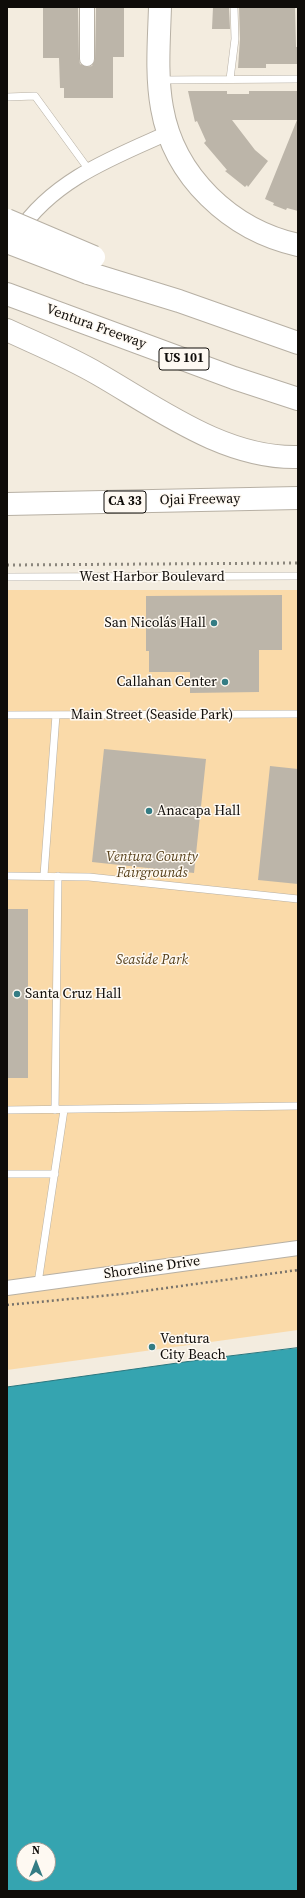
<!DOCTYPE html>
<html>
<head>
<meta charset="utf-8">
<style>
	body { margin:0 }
	#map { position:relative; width:305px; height:1898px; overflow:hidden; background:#f3ecdf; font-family:"Source Serif 4",serif }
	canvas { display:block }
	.frame { position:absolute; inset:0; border:8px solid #0f0c09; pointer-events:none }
	.north { position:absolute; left:16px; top:1842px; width:40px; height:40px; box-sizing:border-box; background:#fef9f2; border:1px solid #9e9a95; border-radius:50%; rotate:0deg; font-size:11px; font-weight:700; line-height:16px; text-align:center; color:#0f0c09 }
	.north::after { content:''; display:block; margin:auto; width:14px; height:18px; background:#347c84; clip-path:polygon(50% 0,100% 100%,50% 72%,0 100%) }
</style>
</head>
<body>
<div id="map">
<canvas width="305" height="1898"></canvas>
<div class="frame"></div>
<div class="north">N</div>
</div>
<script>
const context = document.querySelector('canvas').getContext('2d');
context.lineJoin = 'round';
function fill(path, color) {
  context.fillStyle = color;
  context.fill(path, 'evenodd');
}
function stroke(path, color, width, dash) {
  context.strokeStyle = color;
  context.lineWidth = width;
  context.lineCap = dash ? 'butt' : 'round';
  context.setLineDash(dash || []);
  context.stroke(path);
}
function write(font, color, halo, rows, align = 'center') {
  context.font = font + ' "Source Serif 4",serif';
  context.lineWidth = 3;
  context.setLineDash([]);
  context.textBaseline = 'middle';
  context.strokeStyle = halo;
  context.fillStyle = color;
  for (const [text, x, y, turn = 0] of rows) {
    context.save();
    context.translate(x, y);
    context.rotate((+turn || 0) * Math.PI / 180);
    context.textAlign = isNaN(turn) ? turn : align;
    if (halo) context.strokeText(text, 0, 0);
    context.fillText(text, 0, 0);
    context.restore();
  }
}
fill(new Path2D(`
	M 7,590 L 298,590 L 298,1330 L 7,1370 Z`), '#fadaa9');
const water = new Path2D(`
	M 298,1348 L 298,1891 L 7,1891 L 7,1387 L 213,1358 ZM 24,1850 L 48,1850 L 48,1874 L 24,1874 Z`);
fill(water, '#35a4b0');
stroke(water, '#2a767e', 1);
fill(new Path2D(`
	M 43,7 L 78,7 L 79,59 L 80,64 L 87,67 L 92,66 L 95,59 L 96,7 L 124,7 L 124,57 L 113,57 L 113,98 L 64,98 L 64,88 L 60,88 L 59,58 L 43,58 Z
	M 213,7 L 229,7 L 230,29 L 212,29 Z
	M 239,7 L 295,7 L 296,47 L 298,47 L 298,64 L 266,64 L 266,68 L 238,68 L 240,39 Z
	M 188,91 L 227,91 L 227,94 L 249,94 L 249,91 L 298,91 L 298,211 L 287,208 L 286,210 L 273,205 L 274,203 L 265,199 L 297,120 L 232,120 L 255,150 L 268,161 L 248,187 L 247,185 L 245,187 L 225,171 L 227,170 L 204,143 L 206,141 L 197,121 L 195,122 Z
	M 282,595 L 282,650 L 259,650 L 259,692 L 190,693 L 190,672 L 149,672 L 149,651 L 146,651 L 146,596 Z
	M 104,749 L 206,759 L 194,873 L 92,862 Z
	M 270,766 L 298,769 L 298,884 L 258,880 Z
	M 7,909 L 28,909 L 28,1078 L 7,1078 Z`), '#bcb5a9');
const service = new Path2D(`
	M 230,79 L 235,39 L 234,7
	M 161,80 L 298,79
	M 7,97 L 35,96 L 89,170
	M 7,577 L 298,576
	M 7,715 L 298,714
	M 44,875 L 56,715
	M 7,876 L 89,877 L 298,899
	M 7,1110 L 298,1106
	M 55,1110 L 58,876
	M 7,1174 L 55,1174
	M 38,1283 L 64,1110`);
const minor = new Path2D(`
	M 87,7 L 87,59
	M 18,233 C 53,180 112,158 168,133
	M 7,1288 L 298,1248`);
const primary = new Path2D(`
	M 160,7 C 159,40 156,75 162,108 C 174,177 231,230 298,245`);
const motorway = new Path2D(`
	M 88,273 L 179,301 L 298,343
	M 7,294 L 234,378 L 298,399
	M 7,330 C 37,344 69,357 98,374 C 159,409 225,459 298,457
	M 7,504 L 298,498`);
stroke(service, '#b7b0a4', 8);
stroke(minor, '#b7b0a4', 16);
stroke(primary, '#b7b0a4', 24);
stroke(motorway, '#b7b0a4', 24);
stroke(new Path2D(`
	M 7,1305 L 122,1294 L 298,1270`), '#77726b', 2.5, [2, 3]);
stroke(service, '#fff', 7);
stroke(minor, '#fff', 14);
stroke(primary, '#fff', 22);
stroke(motorway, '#fff', 22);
stroke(new Path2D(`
	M 7,565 L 298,563`), '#8b867d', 3, [2, 4]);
const motorwayBridge = new Path2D(`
	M 7,220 L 94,257
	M 7,242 L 88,273`);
stroke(motorwayBridge, '#b7b0a4', 24, []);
stroke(motorwayBridge, '#fff', 22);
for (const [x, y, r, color] of [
	[214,623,4,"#347c84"],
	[225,682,4,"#347c84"],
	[149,811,4,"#347c84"],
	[17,994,4,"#347c84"],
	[152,1347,4,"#347c84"]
]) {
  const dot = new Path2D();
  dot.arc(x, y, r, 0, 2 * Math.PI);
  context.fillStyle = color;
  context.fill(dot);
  stroke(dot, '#fef9f2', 1.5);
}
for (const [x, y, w] of [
	[184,359,50],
	[125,502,42]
]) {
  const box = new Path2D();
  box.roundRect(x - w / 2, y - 11, w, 22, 3);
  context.fillStyle = '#fef9f2';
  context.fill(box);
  stroke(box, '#0f0c09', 1);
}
write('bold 13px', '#0f0c09', null, [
	["US 101",184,359],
	["CA 33",125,502]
]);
write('14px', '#0f0c09', '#fef9f2', [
	["Ventura Freeway",96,327,20],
	["Ojai Freeway",200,500,-1],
	["West Harbor Boulevard",152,577],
	["Main Street (Seaside Park)",152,715],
	["Shoreline Drive",152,1268,-8]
]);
write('14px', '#0f0c09', '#fef9f2', [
	["San Nicolás Hall",206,623,"right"],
	["Callahan Center",217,682,"right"],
	["Anacapa Hall",157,811],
	["Santa Cruz Hall",25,994],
	["Ventura",160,1339],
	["City Beach",160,1355]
], 'left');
write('italic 14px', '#56401b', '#fef9f2', [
	["Ventura County",152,857],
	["Fairgrounds",152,873],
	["Seaside Park",152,960]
]);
</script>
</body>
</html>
